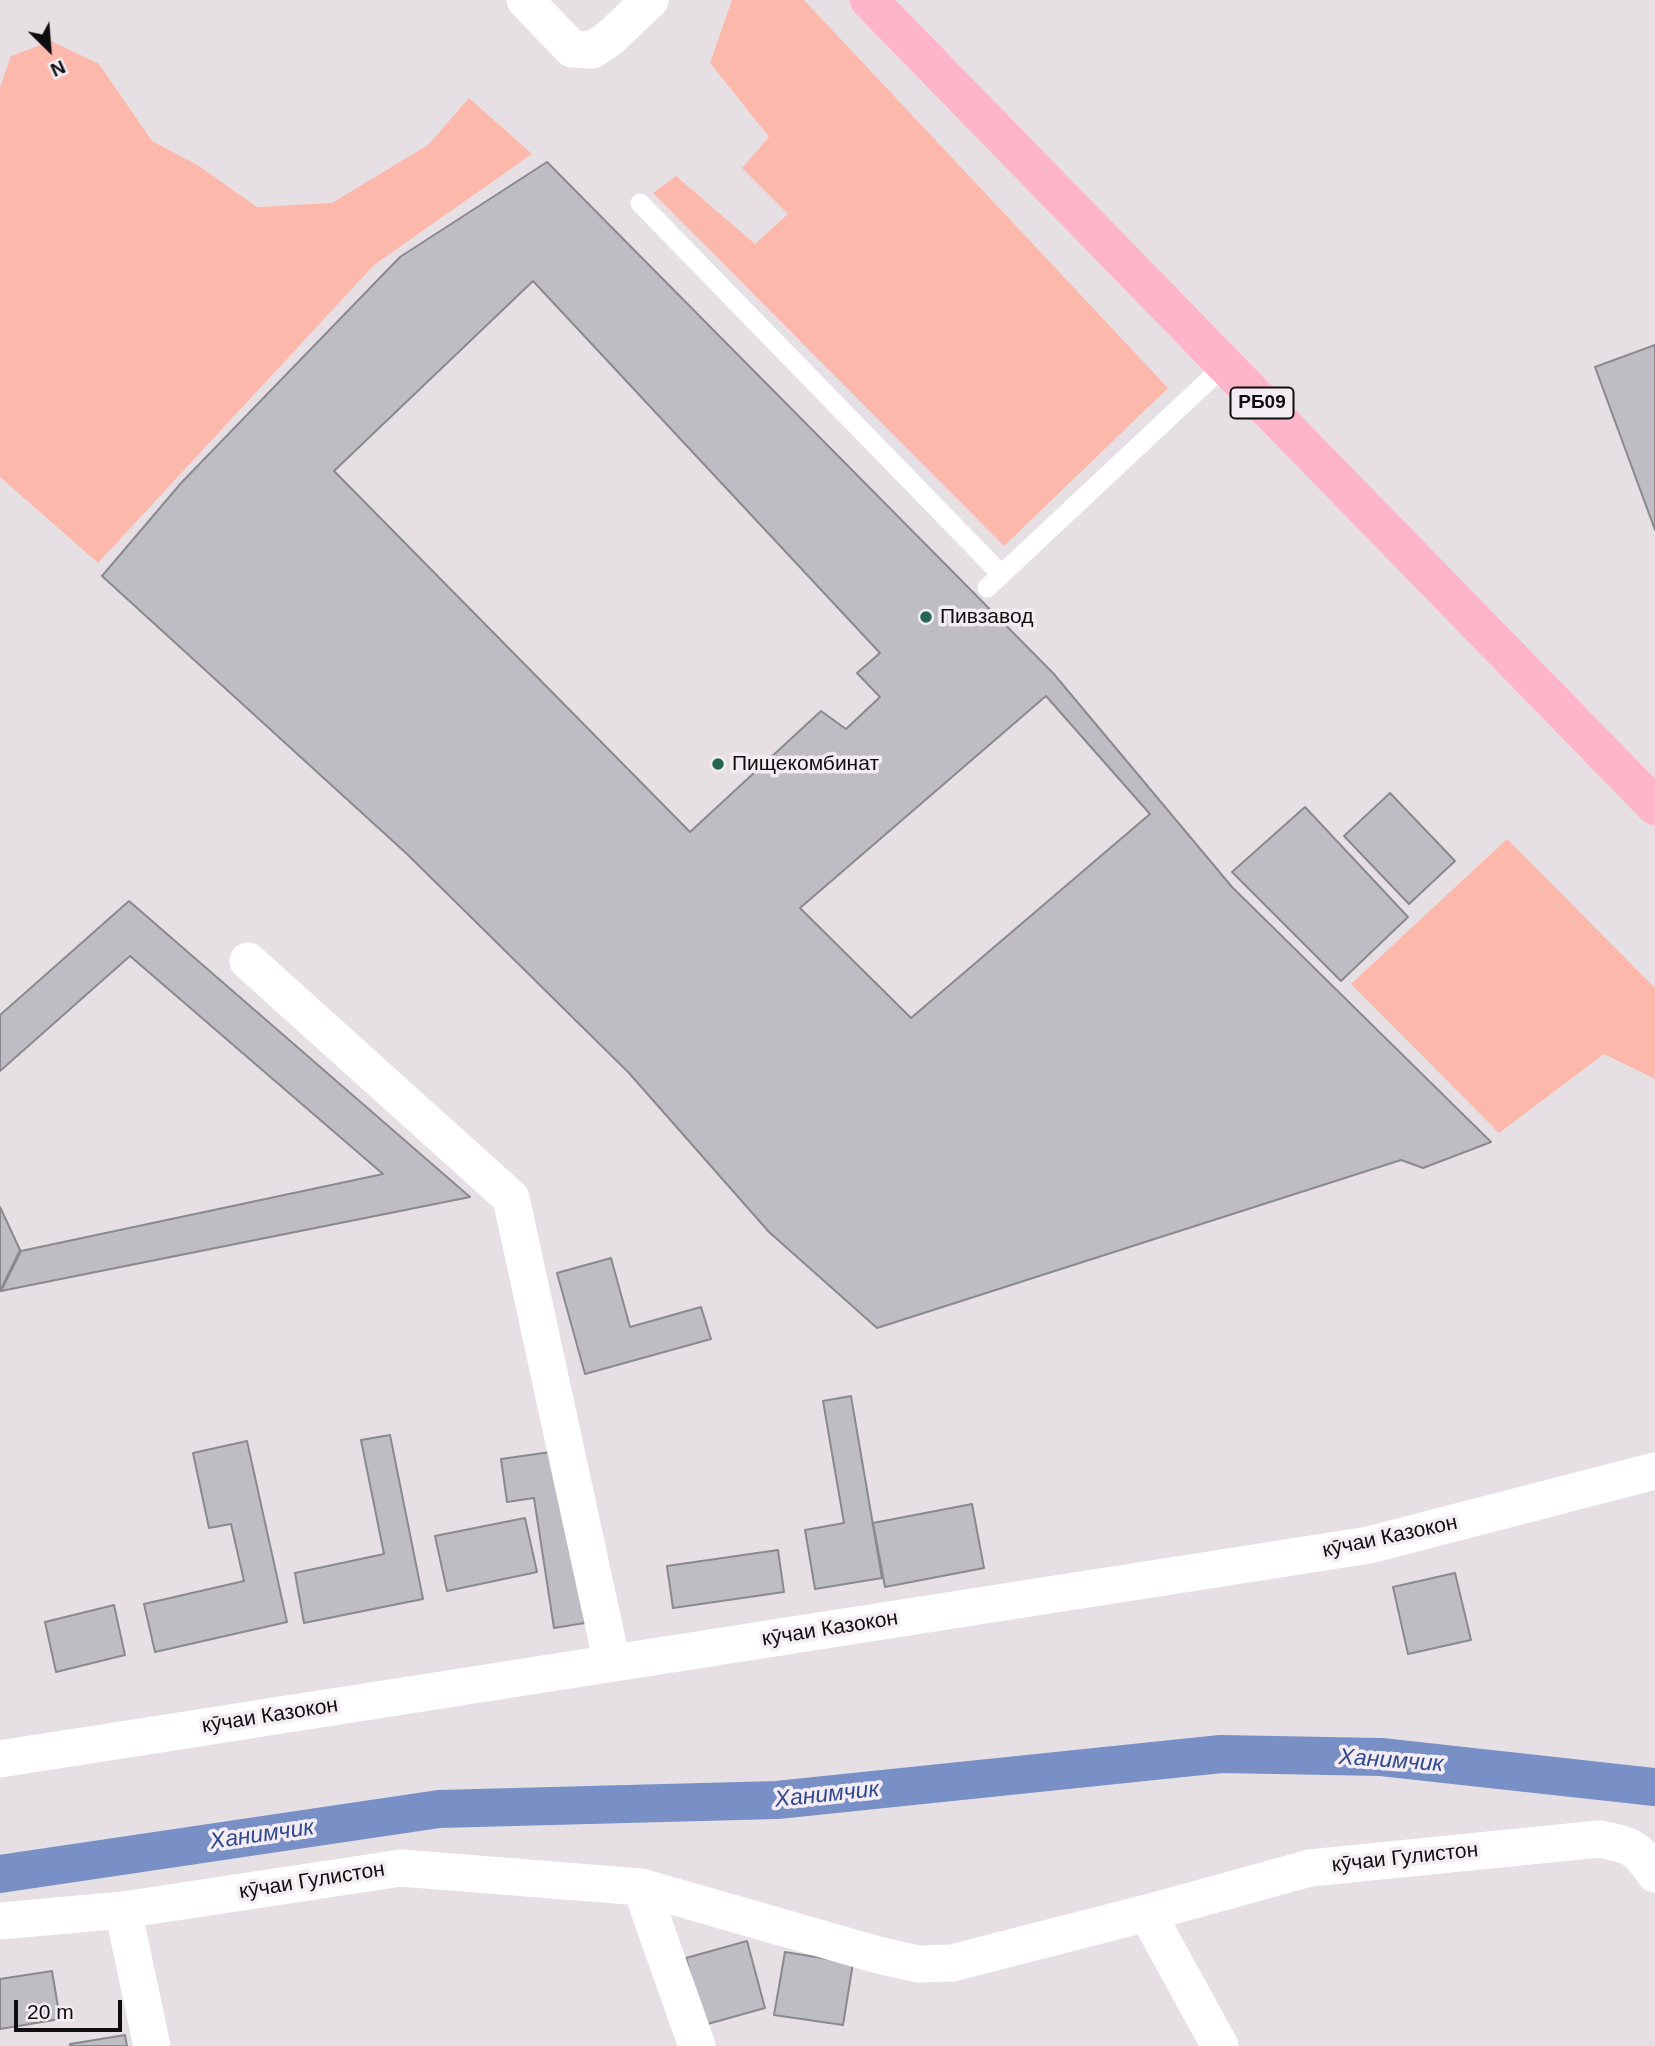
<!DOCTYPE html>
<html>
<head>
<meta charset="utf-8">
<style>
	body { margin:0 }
	#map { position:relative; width:1655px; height:2046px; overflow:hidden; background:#e6e0e5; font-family:Helvetica,sans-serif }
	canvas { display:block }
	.north { position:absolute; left:14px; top:14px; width:70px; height:70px; -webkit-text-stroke:5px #f3edf3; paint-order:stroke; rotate:155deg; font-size:19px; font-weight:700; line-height:28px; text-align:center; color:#0f0d0f }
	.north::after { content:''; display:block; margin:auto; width:24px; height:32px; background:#0f0d0f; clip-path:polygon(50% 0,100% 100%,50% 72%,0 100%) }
	.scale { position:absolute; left:14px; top:2000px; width:108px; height:32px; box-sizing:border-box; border:4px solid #0f0d0f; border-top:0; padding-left:9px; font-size:21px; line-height:24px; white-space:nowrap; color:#0f0d0f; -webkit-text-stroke:5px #f3edf3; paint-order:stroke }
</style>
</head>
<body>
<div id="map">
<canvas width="1655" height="2046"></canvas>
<div class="north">N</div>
<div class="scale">20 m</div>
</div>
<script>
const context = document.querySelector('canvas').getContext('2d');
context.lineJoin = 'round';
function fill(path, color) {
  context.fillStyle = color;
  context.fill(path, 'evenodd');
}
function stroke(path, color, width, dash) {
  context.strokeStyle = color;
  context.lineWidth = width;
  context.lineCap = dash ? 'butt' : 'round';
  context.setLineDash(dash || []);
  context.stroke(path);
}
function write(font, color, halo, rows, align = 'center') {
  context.font = font + ' Helvetica,sans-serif';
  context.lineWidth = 7;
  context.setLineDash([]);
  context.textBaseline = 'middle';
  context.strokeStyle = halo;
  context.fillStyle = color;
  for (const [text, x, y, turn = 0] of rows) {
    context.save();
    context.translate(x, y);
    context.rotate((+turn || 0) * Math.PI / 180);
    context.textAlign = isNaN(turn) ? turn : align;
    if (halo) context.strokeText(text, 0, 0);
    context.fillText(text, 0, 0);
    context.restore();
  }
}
fill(new Path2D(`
	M 732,0 L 804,0 L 1168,388 L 1004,546 L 653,193 L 676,176 L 755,244 L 788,214 L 742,168 L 769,137 L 710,63 Z
	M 51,41 L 99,64 L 152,141 L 199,166 L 257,207 L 332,203 L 428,145 L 469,98 L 532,154 L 374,265 L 98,563 L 0,477 L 0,87 L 11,56 Z
	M 1507,839 L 1655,988 L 1655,1079 L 1604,1054 L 1499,1133 L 1351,984 Z`), '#fcb9ab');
stroke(new Path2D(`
	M 0,1874 L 439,1809 L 777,1800 L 1221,1754 L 1381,1757 L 1655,1787`), '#7990c6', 38);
const building = new Path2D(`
	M 547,162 L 1053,673 L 1232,887 L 1491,1142 L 1423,1168 L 1401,1160 L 877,1328 L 769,1232 L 629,1073 L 407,854 L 102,576 L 182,482 L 400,257 Z
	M 533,281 L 880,653 L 857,673 L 880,697 L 846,729 L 821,711 L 690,832 L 334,471 Z
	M 1655,345 L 1655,530 L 1595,367 Z
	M 1046,696 L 1150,814 L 911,1018 L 800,908 Z
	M 1390,793 L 1455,861 L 1409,904 L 1344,836 Z
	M 1305,807 L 1408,917 L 1341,981 L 1232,872 Z
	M 129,901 L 470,1197 L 1,1291 L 21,1251 L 383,1174 L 130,956 L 0,1071 L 0,1015 Z
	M 0,1207 L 20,1250 L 0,1291 Z
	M 611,1258 L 630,1327 L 701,1307 L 711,1339 L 585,1374 L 557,1273 Z
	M 851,1396 L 882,1578 L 815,1589 L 805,1530 L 844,1523 L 823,1401 Z
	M 390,1435 L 423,1599 L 304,1623 L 295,1573 L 384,1554 L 361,1440 Z
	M 247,1441 L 287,1622 L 155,1652 L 144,1604 L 244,1581 L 231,1524 L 209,1528 L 193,1453 Z
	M 558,1451 L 585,1623 L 554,1628 L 534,1498 L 507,1502 L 501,1459 Z
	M 972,1504 L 984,1568 L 885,1587 L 873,1523 Z
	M 525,1518 L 537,1572 L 447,1591 L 435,1536 Z
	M 778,1550 L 784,1592 L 673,1608 L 667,1566 Z
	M 1455,1573 L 1471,1640 L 1408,1654 L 1393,1587 Z
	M 114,1605 L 125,1655 L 56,1672 L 45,1622 Z
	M 747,1941 L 765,2008 L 704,2025 L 686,1958 Z
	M 785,1952 L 853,1963 L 843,2025 L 774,2015 Z
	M 52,1971 L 60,2019 L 0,2029 L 0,1979 Z
	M 125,2035 L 127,2046 L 70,2046 L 70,2044 Z`);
fill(building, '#bfbdc4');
stroke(building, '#8a898f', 2);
stroke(new Path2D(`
	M 640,203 L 1001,574
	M 987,588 L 1225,365`), '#fff', 19);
stroke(new Path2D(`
	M 525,0 L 572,49 L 592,50 L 610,38 L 650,0
	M 248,961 L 511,1198 L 612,1663
	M 0,1759 L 1369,1545 L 1655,1471
	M 641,1887 L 697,2046
	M 123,1910 L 152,2046
	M 1147,1913 L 1310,1868 L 1599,1839 C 1631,1845 1636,1846 1655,1874
	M 0,1921 L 123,1910 L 401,1868 L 641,1887 L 878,1955 L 918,1964 L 952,1963 L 1147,1913 L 1220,2046`), '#fff', 37);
stroke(new Path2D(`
	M 869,0 L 1655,806`), '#feb4c9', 38);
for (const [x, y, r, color] of [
	[926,617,7,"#256654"],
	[718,764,7,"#256654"]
]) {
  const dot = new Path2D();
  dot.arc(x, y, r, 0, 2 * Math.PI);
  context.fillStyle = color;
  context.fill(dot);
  stroke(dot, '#f3edf3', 2.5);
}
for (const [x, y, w] of [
	[1262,403,63]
]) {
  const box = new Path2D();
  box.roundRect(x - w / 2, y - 15.5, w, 31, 5);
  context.fillStyle = '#f3edf3';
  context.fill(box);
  stroke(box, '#0f0d0f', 2);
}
write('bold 19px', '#0f0d0f', null, [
	["РБ09",1262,403]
]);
write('21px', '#0f0d0f', '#f3edf3', [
	["Пивзавод",940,617],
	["Пищекомбинат",732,764]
], 'left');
write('21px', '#0f0d0f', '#f3edf3', [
	["кӯчаи Казокон",1390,1537,-12],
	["кӯчаи Казокон",830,1629,-9],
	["кӯчаи Казокон",270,1716,-9],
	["кӯчаи Гулистон",1405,1858,-6],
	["кӯчаи Гулистон",312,1881,-9]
]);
write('italic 23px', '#314a8e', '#f3edf3', [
	["Ханимчик",1391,1761,4],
	["Ханимчик",827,1795,-6],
	["Ханимчик",262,1835,-8]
]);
</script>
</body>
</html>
